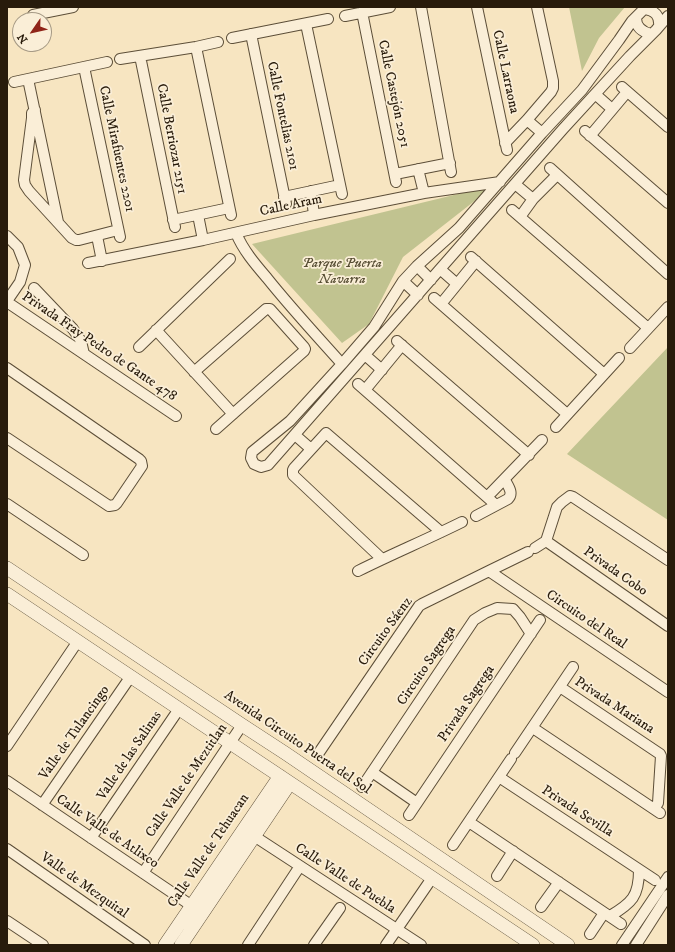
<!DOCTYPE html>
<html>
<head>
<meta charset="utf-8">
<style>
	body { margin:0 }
	#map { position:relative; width:675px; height:952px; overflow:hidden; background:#f7e5c1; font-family:"IM FELL DW Pica",serif }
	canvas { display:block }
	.frame { position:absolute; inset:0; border:8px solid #281b0b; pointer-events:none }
	.north { position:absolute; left:12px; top:12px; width:40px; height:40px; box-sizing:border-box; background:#faeed7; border:1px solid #a69a85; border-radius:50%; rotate:236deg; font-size:11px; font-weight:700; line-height:16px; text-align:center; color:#281b0b }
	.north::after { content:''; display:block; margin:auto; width:14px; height:18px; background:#8f2418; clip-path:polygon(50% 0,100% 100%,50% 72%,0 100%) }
</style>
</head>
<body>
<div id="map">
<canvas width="675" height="952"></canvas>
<div class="frame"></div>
<div class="north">N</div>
</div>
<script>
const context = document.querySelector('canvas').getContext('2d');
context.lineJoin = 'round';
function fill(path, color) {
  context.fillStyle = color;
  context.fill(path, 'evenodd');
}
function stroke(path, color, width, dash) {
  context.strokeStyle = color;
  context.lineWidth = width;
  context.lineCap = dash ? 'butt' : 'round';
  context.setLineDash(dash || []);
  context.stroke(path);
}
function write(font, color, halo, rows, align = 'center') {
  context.font = font + ' "IM FELL DW Pica",serif';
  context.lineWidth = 3.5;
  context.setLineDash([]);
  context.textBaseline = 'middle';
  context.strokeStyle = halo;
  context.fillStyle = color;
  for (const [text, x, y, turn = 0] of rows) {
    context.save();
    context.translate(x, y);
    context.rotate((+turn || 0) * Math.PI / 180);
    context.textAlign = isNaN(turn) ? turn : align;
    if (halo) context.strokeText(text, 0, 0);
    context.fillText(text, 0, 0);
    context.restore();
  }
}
fill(new Path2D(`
	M 569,7 L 625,7 L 599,38 L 582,71 Z
	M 495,185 L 403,257 L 369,324 L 342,343 L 252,244 Z
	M 668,347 L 668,520 L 567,454 Z`), '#c1c390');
const minor = new Path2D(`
	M 421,7 L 451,172
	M 477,7 L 507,150
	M 646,7 L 632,21 L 619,40 L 582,90 L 542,133 L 459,228 L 417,266 L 403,281 L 374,327 L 342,364 L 290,421 L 252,452 L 251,458 L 254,464 L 261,467 L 268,465 L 563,129 L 630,56 L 656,30 L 668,16
	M 644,9 C 655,10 660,16 659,26
	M 362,12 L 396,182
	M 33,15 L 73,7
	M 345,16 L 390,7
	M 636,18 C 636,27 642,32 651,34
	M 306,24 L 342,194
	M 251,34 L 286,204
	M 232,38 L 328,19
	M 196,47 L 231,215
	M 140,56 L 175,227
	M 120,59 L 196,47 L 218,42
	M 84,67 L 120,237
	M 28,79 L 58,222
	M 14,82 L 107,62
	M 622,87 L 668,127
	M 595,94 L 612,109
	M 35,110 L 32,113 L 32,118 L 24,180 L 25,185 L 29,191 L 72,238 L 76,240 L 79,240 L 118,230
	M 527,120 L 542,133
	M 585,131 L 668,203
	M 590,136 L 627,92
	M 505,143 L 527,120 L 551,92 L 553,88 L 553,81 L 537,7
	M 550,168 L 668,274
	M 418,169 L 424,193
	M 395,174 L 450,163
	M 515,184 L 533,199
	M 311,191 L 314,215
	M 284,197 L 340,185
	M 512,210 L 648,328
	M 198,215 L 203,240
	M 520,217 L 533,199 L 557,175
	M 173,220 L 229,208
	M 236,233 C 243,250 255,264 267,278 C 291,308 317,336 342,364
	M 7,236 L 18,247 L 25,265 L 20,282 L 7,301
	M 97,236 L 102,261
	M 471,257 L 604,374
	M 88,263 L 203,240 L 314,215 L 424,193 L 500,182
	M 417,266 L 431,280
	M 440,269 L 457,284
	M 403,281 L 418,295
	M 34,288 L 73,329 L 81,341 L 84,354
	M 434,298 L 567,414
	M 7,302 L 176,416
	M 441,304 L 476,261
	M 156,330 L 233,414
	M 397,341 L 529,455
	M 139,347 L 230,259
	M 630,348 L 668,307
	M 365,355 L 382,370
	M 7,368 L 139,459 L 141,461 L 142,466 L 117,503 L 115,505 L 109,506 L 7,438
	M 194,372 L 266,309 L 270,309 L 304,347 L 305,349 L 304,351 L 216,429
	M 358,384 L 496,505
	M 365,390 L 402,345
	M 556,427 L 619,358
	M 295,435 L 311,449
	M 487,497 L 542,440
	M 7,504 L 83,555
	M 476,516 L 508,499 C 514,493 508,486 505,480
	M 546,541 L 668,626
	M 535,548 L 546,541 L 557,507 L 562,502 L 570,496 L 573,497 L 668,560
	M 382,559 L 293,475 L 293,470 L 294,468 L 326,433 L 441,532
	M 358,571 C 392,554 428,539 462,522
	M 489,571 L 668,692
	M 560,687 L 660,754 L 661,756 L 658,803 L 654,809
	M 533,728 L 660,813
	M 7,746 L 78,641
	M 515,753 L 573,667
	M 318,754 L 419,606 L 422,604 L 489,571 L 528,552
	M 372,772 L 417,803
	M 499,777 L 655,880
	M 7,781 L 192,906
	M 362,787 L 474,620 L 485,613 L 497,608 L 513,609 L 520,617 L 531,634
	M 42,805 L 131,676
	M 409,815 L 540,620
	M 469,822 L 621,924
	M 254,836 L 421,945
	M 91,838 L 179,709
	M 453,845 L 511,759
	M 7,849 L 145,945
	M 143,873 L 242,725
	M 497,876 L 513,851
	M 541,907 L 559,882
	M 610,916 C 632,903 639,896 639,870
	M 7,921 L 43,945
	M 590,934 L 604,913
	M 248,945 L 300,866
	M 314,945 L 340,908
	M 386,945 L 432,878
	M 622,945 L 668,877
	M 636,945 L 668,895`);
const tertiary = new Path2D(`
	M 7,568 L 242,725 L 285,753 L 568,945
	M 7,594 L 533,945
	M 165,945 L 280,776
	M 181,945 L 290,783`);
stroke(minor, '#5c4e38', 12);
stroke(tertiary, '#5c4e38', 14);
stroke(minor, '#faeed7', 10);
stroke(tertiary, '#faeed7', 13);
write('14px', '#281b0b', '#faeed7', [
	["Calle Larraona",505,72,78],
	["Calle Castejón 2051",393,94,78],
	["Calle Fontelias 2101",282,116,78],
	["Calle Berriozar 2151",171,139,79],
	["Calle Mirafuentes 2201",116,149,78],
	["Calle Aram",291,206,-12],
	["Privada Fray Pedro de Gante 478",99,347,34],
	["Privada Cobo",615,572,35],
	["Circuito del Real",586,620,34],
	["Circuito Sáenz",386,632,-54],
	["Circuito Sagrega",427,666,-56],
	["Privada Sagrega",467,704,-56],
	["Privada Mariana",614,706,33],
	["Valle de Tulancingo",75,733,-55],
	["Avenida Circuito Puerta del Sol",297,743,34],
	["Valle de las Salinas",130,756,-56],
	["Calle Valle de Meztitlan",187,781,-56],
	["Privada Sevilla",577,812,33],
	["Calle Valle de Atlixco",107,832,34],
	["Calle Valle de Tehuacan",209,851,-56],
	["Calle Valle de Puebla",345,879,33],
	["Valle de Mezquital",84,886,35]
]);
write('italic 14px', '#564d33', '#faeed7', [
	["Parque Puerta",342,264],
	["Navarra",342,280]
]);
</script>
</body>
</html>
